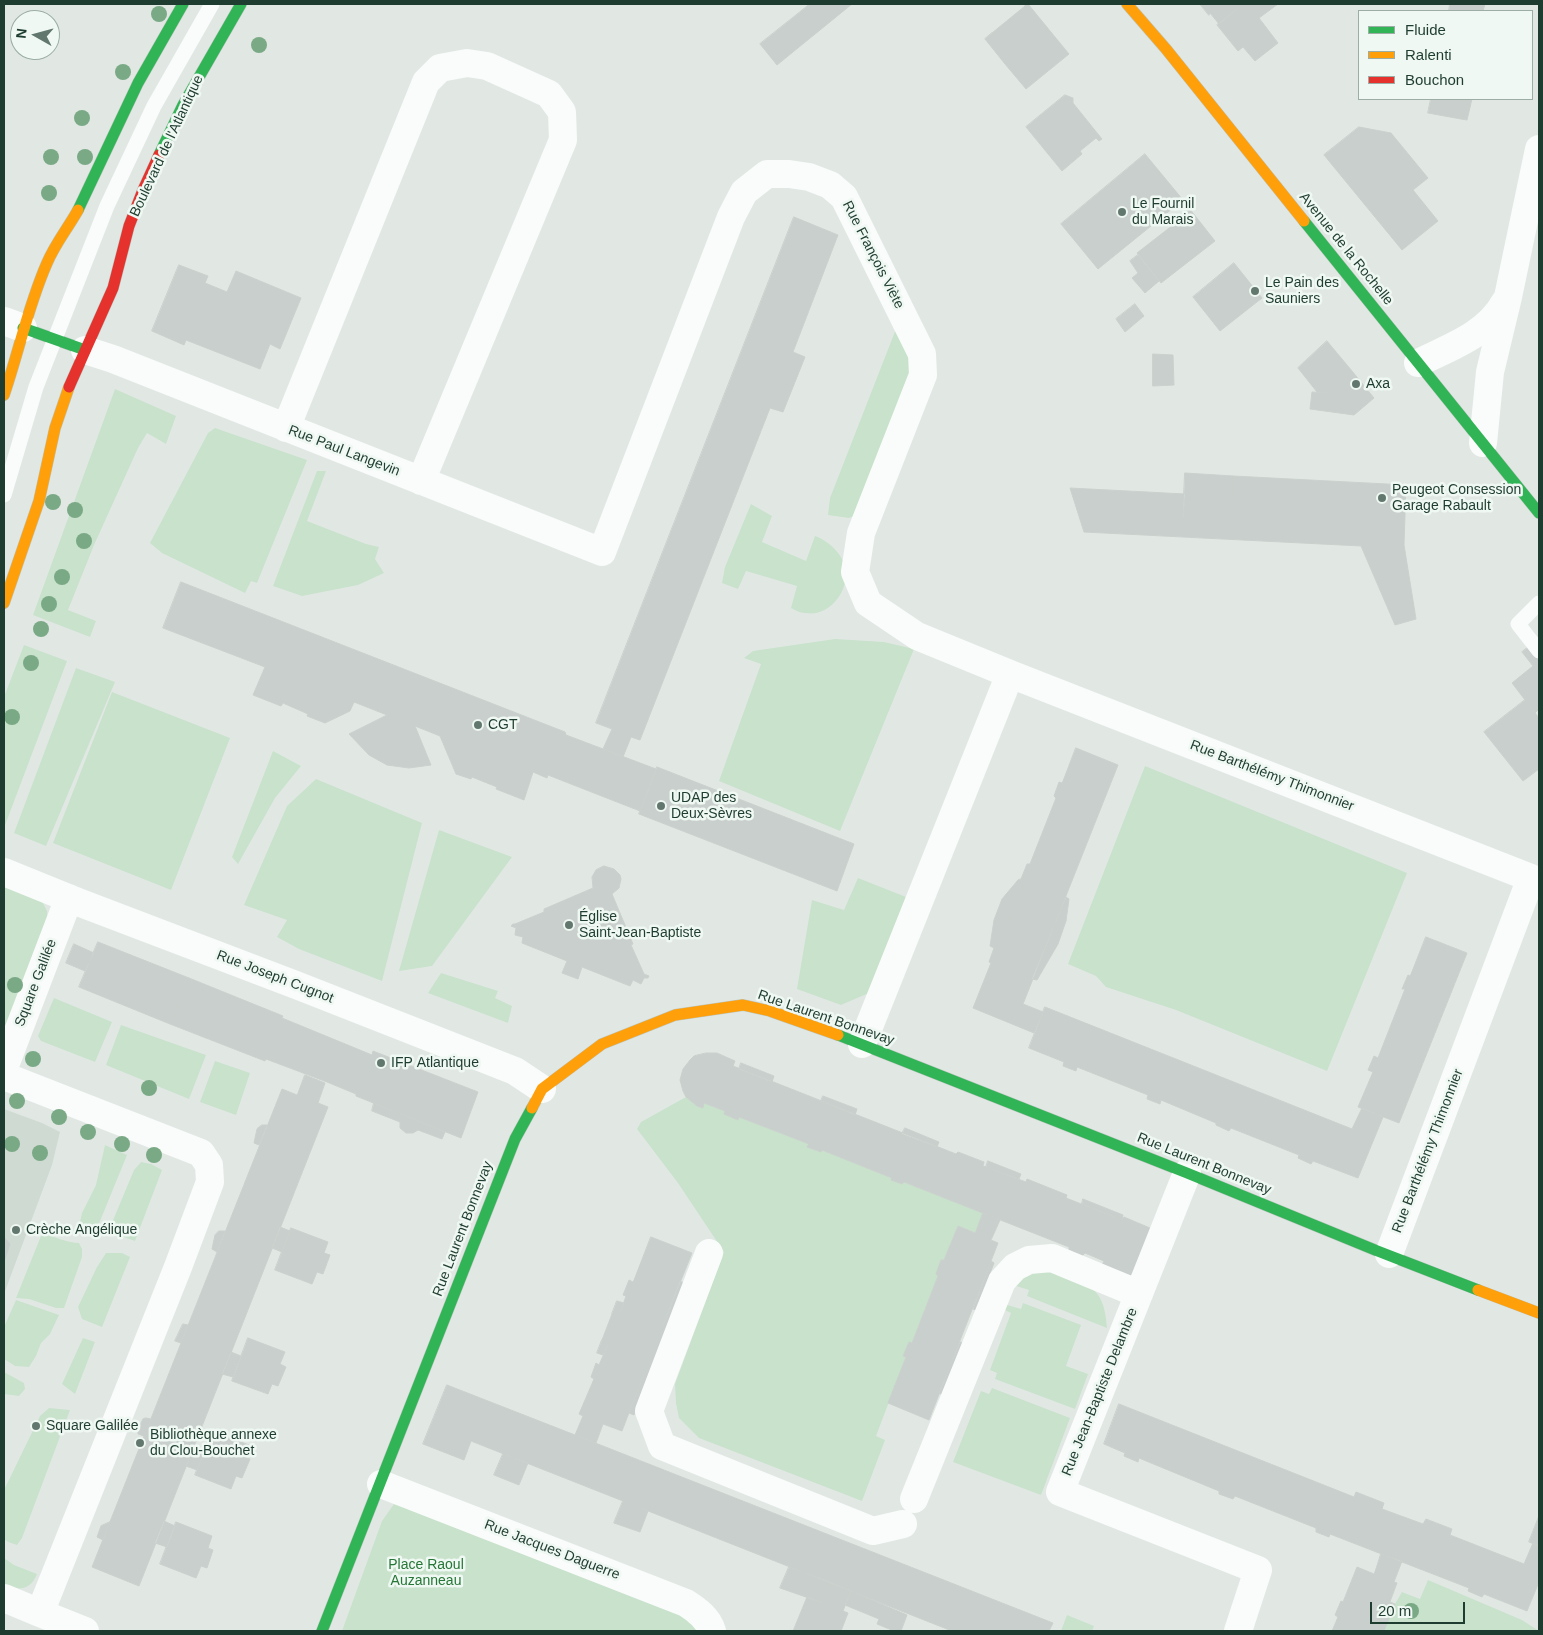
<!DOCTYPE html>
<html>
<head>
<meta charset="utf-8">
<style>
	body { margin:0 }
	#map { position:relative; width:1543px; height:1635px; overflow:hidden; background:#e1e8e4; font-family:Helvetica,sans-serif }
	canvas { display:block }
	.frame { position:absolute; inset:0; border:5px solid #1e3c2f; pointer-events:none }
	.legend { position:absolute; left:1358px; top:10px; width:175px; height:90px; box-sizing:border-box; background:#eff8f2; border:1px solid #9bada4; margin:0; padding:6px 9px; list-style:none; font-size:15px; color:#1e3c2f }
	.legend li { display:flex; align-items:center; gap:10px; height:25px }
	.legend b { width:25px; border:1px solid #9bada4 }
	.north { position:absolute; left:10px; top:10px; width:50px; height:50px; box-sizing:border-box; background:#eff8f2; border:1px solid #9bada4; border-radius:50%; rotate:277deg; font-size:14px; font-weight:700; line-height:20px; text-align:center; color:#1e3c2f }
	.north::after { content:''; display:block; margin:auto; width:18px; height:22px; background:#62786e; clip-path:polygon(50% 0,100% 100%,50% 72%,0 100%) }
	.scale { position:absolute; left:1370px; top:1602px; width:95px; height:22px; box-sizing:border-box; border:2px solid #1e3c2f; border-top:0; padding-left:6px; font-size:15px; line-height:18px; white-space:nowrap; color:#1e3c2f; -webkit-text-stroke:4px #eff8f2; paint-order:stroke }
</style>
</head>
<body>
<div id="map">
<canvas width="1543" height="1635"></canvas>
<div class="frame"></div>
<ul class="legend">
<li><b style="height:6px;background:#30b455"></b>Fluide</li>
<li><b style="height:6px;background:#ff9f0a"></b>Ralenti</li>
<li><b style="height:6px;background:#e5322d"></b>Bouchon</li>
</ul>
<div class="north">N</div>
<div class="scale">20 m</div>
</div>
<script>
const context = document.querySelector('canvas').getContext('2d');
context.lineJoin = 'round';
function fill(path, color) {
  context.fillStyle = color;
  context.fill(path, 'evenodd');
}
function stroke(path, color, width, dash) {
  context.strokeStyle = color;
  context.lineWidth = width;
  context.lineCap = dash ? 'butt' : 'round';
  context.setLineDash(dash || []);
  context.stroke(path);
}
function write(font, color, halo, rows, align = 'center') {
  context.font = font + ' Helvetica,sans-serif';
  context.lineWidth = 5;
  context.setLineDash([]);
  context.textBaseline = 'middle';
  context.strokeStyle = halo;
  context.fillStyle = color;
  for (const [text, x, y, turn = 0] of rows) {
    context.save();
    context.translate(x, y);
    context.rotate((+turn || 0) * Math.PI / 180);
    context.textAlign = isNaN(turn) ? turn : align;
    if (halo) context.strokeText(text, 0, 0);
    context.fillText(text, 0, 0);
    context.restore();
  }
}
fill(new Path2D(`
	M 4,1109 L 42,1123 L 60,1132 L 52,1165 L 4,1294 Z`), '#cfdad3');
fill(new Path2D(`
	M 896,329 L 912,363 L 910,375 L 856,515 L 849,518 L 828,515 L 830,498 Z
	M 115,389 L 176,416 L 166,444 L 147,433 L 138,448 L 94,545 L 68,610 L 96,621 L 90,637 L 33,615 Z
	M 215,428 L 307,460 L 257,583 L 251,581 L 245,593 L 162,553 L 150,543 L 208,433 Z
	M 317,471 L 326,471 L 307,521 L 366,544 L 379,547 L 375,559 L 384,573 L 358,585 L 302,596 L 273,586 Z
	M 751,504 L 772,516 L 762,542 L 806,561 L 815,536 C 830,541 848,559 846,576 C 845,596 827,617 805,613 C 800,613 795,610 791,608 L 797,586 L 746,571 L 738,589 L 722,583 L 725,567 Z
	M 835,639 L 884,642 L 914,649 L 840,831 L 719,781 L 761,664 L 744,658 L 753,651 Z
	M 24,645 L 67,661 L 4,828 L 4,697 Z
	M 76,668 L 115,682 L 46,846 L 14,833 Z
	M 112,692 L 230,738 L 171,890 L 53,843 Z
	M 273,751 L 301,766 L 275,798 L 238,864 L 232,857 Z
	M 1145,766 L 1407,873 L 1327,1071 L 1176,1010 L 1106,987 L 1096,976 L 1068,964 Z
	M 316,779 L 422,823 L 382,981 L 299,949 L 277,937 L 287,920 L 244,905 L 287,806 Z
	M 439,830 L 512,857 L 432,966 L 399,971 Z
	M 858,878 L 906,897 L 869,993 L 841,1005 L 797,989 L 812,900 L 844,910 Z
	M 4,881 L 41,899 L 47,911 L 48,922 L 4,1041 Z
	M 441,973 L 498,991 L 495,998 L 512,1006 L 508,1023 L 428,993 Z
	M 54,998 L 112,1022 L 95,1062 L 41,1041 L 38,1036 Z
	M 121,1025 L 206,1055 L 189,1099 L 106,1065 Z
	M 215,1061 L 250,1073 L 236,1115 L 200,1102 Z
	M 686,1097 L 697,1106 L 703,1108 L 704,1103 L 725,1111 L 725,1114 L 738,1120 L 739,1117 L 809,1144 L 808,1147 L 820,1152 L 822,1150 L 892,1178 L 892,1180 L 902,1184 L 904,1182 L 983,1213 L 975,1233 L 958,1226 L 944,1260 L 941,1260 L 938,1276 L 912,1343 L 909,1342 L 903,1356 L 906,1357 L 876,1436 L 885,1440 L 862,1501 L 699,1438 L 679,1418 L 676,1403 L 675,1384 L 724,1252 L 678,1183 L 637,1129 L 641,1122 Z
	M 105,1145 L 127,1155 L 98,1226 L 93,1229 L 83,1227 L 80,1222 L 82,1213 L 96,1185 Z
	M 141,1162 L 151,1164 L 162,1170 L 135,1241 L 113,1233 L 111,1225 L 134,1170 Z
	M 45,1234 C 55,1237 69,1243 79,1243 L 82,1249 L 82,1257 L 64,1308 L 56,1308 L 29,1299 L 16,1298 L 41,1236 Z
	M 106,1253 L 122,1253 L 130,1257 L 102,1327 L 82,1319 L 78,1307 L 97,1267 Z
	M 1045,1271 C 1063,1272 1090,1280 1100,1298 C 1105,1307 1106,1318 1107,1328 L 1027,1296 L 1029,1290 L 1013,1285 L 1029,1274 Z
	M 16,1300 L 59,1315 L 50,1334 L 41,1343 L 36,1356 L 29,1367 L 15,1366 L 4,1359 L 4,1327 Z
	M 1023,1303 L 1081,1325 L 1066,1366 L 1088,1374 L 1075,1409 L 995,1379 L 997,1373 L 990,1370 L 1011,1313 L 1003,1309 L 1004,1304 L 1021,1309 Z
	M 83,1338 L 95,1342 L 75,1394 L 62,1384 Z
	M 4,1372 L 24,1383 L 25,1389 L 19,1396 L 4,1394 Z
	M 992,1388 L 1070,1418 L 1041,1495 L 953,1462 L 981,1391 L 989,1394 Z
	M 49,1408 L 70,1410 L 22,1538 L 17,1545 L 8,1542 L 4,1539 L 4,1490 L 40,1416 Z
	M 394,1504 L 412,1505 L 688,1615 L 702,1631 L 342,1631 L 382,1521 Z
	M 4,1558 L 14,1565 L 37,1574 C 30,1591 19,1590 4,1586 Z
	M 1428,1580 L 1522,1620 L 1539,1631 L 1384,1631 L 1395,1604 L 1402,1592 L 1420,1599 Z
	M 1067,1615 L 1094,1626 L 1092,1631 L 1061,1631 Z`), '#c9e2cc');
const building = new Path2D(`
	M 810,4 L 852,4 L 777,65 L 760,44 Z
	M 1024,4 L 1028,4 L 1069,54 L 1026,89 L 1005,64 L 1012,58 L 992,33 L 1025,6 Z
	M 1200,4 L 1243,4 L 1219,24 L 1210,13 L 1209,15 Z
	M 1243,4 L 1278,4 L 1259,18 L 1278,43 L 1255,61 L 1243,47 L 1238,51 L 1217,25 Z
	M 1450,4 L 1485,4 L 1483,11 L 1449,11 Z
	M 992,33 L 1012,58 L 1005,64 L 985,39 Z
	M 1065,95 L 1073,98 L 1073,103 L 1102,139 L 1099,141 L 1096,138 L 1080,151 L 1082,154 L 1062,171 L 1026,127 Z
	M 1431,99 L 1465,99 L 1461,119 L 1428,113 Z
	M 1465,99 L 1472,99 L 1467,120 L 1461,119 Z
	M 1359,127 L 1391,133 L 1428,178 L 1413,190 L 1438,221 L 1402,250 L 1324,155 Z
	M 1145,154 L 1183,200 L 1098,269 L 1061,224 Z
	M 1189,208 L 1215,241 L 1161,283 L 1137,253 L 1173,225 L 1171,222 Z
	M 794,217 L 838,235 L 793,352 L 805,357 L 783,412 L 770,408 L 640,740 L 631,737 L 623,757 L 603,749 L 612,729 L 596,723 Z
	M 1138,255 L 1159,281 L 1145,293 L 1132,278 L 1138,273 L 1130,261 Z
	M 1234,263 L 1262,298 L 1220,331 L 1193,297 Z
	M 179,265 L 208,276 L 205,283 L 227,292 L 236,271 L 301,298 L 280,349 L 270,344 L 260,369 L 186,340 L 184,345 L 152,331 Z
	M 1135,304 L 1144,316 L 1125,332 L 1116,319 Z
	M 1327,341 L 1352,371 L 1329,393 L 1317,392 L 1298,368 Z
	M 1153,354 L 1173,355 L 1174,385 L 1153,386 Z
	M 1352,371 L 1374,398 L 1354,415 L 1310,409 L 1312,392 L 1329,393 Z
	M 1185,473 L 1233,476 L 1231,520 L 1183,518 Z
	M 1233,476 L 1406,485 L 1404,545 L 1416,619 L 1395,625 L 1361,546 L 1084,532 L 1070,488 L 1185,494 L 1183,518 L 1231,520 Z
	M 181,582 L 565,732 L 566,735 L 656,769 L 640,811 L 548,775 L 547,778 L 533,772 L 524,800 L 496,789 L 497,787 L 472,777 L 471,779 L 456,774 L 440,736 L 415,726 L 431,765 L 409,768 L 387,765 L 369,755 L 349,734 L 387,715 L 354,702 L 350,711 L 325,723 L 307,716 L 308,714 L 283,703 L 281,706 L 253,695 L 265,667 L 163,628 Z
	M 1539,639 L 1539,709 L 1535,713 L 1512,683 L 1533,666 L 1522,652 Z
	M 1525,700 L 1539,718 L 1539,769 L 1523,781 L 1484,732 Z
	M 1076,748 L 1118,765 L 1023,1004 L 1043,1012 L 1034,1033 L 973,1008 L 991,963 L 989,962 L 994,948 L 997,949 L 1024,880 L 1021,879 L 1027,864 L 1030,864 L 1056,798 L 1054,796 L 1059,782 L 1062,783 Z
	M 657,767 L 854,844 L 837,891 L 639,814 Z
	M 604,866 L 614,869 L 620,875 L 621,879 L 619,888 L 612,894 L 633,944 L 631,945 L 644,974 L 649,976 L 648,978 L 644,978 L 641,984 L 633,980 L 630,986 L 582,967 L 578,979 L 562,973 L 567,961 L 522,943 L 523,937 L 515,935 L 516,928 L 511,926 L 513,924 L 515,924 L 544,912 L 544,909 L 593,888 L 592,877 L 596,870 Z
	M 1021,879 L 1024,880 L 997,949 L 994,948 L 990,946 L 994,920 L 1002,899 L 1018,880 Z
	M 1066,897 L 1069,899 L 1066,921 L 1058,944 L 1037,980 L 1032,979 Z
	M 1426,937 L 1467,953 L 1399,1123 L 1358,1107 L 1373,1072 L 1368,1070 L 1374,1056 L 1378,1058 L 1405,989 L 1402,989 L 1408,975 L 1410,976 Z
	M 98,942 L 189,978 L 170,1024 L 79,987 Z
	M 74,944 L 94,953 L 85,971 L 66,963 Z
	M 189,978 L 283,1016 L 282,1018 L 372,1055 L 373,1051 L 478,1092 L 461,1138 L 356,1096 L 356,1094 L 327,1082 L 266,1059 L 265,1061 L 170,1024 Z
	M 1045,1007 L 1352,1129 L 1362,1108 L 1383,1117 L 1358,1178 L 1313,1161 L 1311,1164 L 1298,1158 L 1299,1155 L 1231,1128 L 1229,1131 L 1216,1125 L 1216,1123 L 1161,1100 L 1160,1104 L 1147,1099 L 1148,1095 L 1077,1067 L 1076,1071 L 1063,1066 L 1064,1062 L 1029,1048 Z
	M 706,1053 L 717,1053 L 735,1061 L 733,1066 L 956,1154 L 958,1152 L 984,1162 L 983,1166 L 986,1167 L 1026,1182 L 1027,1179 L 1067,1195 L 1066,1198 L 1122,1220 L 1124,1217 L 1150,1228 L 1131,1276 L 1102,1265 L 1104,1261 L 1085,1253 L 1082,1256 L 1069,1250 L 1069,1247 L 904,1182 L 902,1184 L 891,1180 L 892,1178 L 822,1150 L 821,1152 L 807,1147 L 809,1144 L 739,1117 L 738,1120 L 724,1114 L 725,1111 L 704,1103 L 703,1108 L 697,1106 L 686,1097 L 683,1091 L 680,1080 L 683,1069 L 690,1060 L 694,1056 Z
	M 741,1063 L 774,1076 L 772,1082 L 739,1069 Z
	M 305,1075 L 325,1083 L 318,1103 L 328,1107 L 139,1586 L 92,1567 L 282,1089 L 297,1095 Z
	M 823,1096 L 857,1109 L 855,1115 L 821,1101 Z
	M 374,1103 L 445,1132 L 442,1139 L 418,1130 L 413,1133 L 406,1133 L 400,1128 L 400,1122 L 372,1111 Z
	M 262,1125 L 267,1125 L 259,1145 L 254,1143 L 257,1129 Z
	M 905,1128 L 939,1142 L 937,1147 L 902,1134 Z
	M 988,1161 L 1021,1174 L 1019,1179 L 986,1167 Z
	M 1083,1199 L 1123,1215 L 1122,1220 L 1082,1204 Z
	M 983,1213 L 1000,1220 L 991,1240 L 998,1243 L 929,1420 L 888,1403 L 906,1357 L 903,1356 L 909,1342 L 912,1343 L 938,1276 L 936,1274 L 941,1260 L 944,1260 L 958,1226 L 975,1233 Z
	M 280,1227 L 290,1231 L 282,1252 L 272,1248 Z
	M 291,1228 L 328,1242 L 324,1253 L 330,1255 L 323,1274 L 317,1272 L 312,1284 L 275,1270 Z
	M 219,1231 L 225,1231 L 217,1252 L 212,1249 L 215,1235 Z
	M 4,1237 L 10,1244 L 4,1262 Z
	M 651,1237 L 692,1253 L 661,1330 L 666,1332 L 653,1364 L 648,1363 L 622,1431 L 603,1424 L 596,1443 L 575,1435 L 583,1416 L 579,1414 L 594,1379 L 591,1377 L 596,1363 L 599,1365 L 609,1342 L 602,1340 L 612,1314 L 619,1316 L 626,1296 L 623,1295 L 629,1280 L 633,1282 Z
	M 991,1261 L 994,1263 L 976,1310 L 973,1309 Z
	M 680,1281 L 686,1284 L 666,1332 L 661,1330 Z
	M 617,1301 L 624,1303 L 619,1316 L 612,1314 Z
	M 183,1324 L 188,1325 L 181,1343 L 175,1341 Z
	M 248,1338 L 285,1352 L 280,1364 L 286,1367 L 278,1386 L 272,1384 L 268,1394 L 232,1381 Z
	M 602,1340 L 609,1342 L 603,1355 L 597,1353 Z
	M 960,1342 L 964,1343 L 943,1395 L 939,1393 Z
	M 231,1352 L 241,1356 L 233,1377 L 222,1374 Z
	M 648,1363 L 653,1364 L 634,1415 L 629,1413 Z
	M 447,1385 L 575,1435 L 1053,1623 L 1049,1631 L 952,1631 L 471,1441 L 464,1460 L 423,1444 Z
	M 1119,1404 L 1354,1497 L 1356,1492 L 1384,1503 L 1382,1509 L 1423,1524 L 1426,1519 L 1452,1529 L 1450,1535 L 1524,1564 L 1533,1543 L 1539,1546 L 1539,1582 L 1527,1611 L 1484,1594 L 1482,1597 L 1468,1591 L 1469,1588 L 1330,1534 L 1329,1537 L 1316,1532 L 1316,1528 L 1235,1496 L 1233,1499 L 1219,1494 L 1219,1491 L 1139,1458 L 1138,1462 L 1124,1456 L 1125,1453 L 1104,1444 Z
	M 146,1418 L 151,1419 L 144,1436 L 138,1434 L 138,1429 L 143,1419 Z
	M 212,1431 L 249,1445 L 244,1457 L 250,1459 L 242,1478 L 236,1476 L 231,1489 L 195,1475 Z
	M 194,1446 L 205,1450 L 197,1470 L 186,1466 Z
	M 503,1454 L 528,1463 L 519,1485 L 494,1475 Z
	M 623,1501 L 648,1511 L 640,1532 L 614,1523 Z
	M 1539,1516 L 1539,1546 L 1529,1542 Z
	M 164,1521 L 175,1526 L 167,1547 L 155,1543 Z
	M 110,1522 L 103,1540 L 97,1537 L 101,1526 Z
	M 176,1522 L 212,1536 L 208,1548 L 213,1550 L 207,1568 L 201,1566 L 196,1578 L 160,1564 Z
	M 1381,1554 L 1402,1561 L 1394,1582 L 1397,1583 L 1379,1631 L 1332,1631 L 1338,1617 L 1335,1615 L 1341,1601 L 1343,1602 L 1357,1567 L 1374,1574 Z
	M 789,1567 L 830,1582 L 823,1603 L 780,1588 Z
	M 830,1582 L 851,1591 L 843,1611 L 848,1613 L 841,1631 L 789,1631 L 790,1630 L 793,1631 L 807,1597 L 823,1603 Z
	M 851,1591 L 907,1615 L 901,1631 L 894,1631 L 877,1624 L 879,1619 L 845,1605 Z
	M 1390,1602 L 1395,1604 L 1384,1631 L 1379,1631 Z`);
fill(building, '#c9cfcc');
stroke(building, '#cad1cd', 1);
const fast = new Path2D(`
	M 159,155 L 183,105 L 241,4
	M 78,210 L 138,83 L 183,4
	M 1304,221 L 1539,513
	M 23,328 L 85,350
	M 838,1035 L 1187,1173 L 1375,1250 L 1478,1290
	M 322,1631 L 515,1139 L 532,1108`);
const slow = new Path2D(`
	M 1127,4 L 1166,49 L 1304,221
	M 4,395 C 19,351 28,306 47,263 C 55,244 68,228 78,210
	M 4,603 L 39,501 L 55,428 L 69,387
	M 532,1108 L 542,1089 L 602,1044 L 675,1015 L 743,1005 L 770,1011 L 838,1035
	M 1478,1290 L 1539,1313`);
const jam = new Path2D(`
	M 69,387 L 113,288 L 129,226 L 143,190 L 159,155`);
stroke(fast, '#bbc5bf', 12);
stroke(slow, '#bbc5bf', 12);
stroke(jam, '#bbc5bf', 12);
stroke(new Path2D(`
	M 4,495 L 36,387 L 107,206 L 154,106 L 212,4
	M 1539,603 L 1518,624 L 1539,651`), '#fafcfb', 15);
stroke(new Path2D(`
	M 4,321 L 23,328
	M 85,350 L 113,359 L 602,552 L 731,217 L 744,192 L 767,174 L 789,174 L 809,177 L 830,185 L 844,197 L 922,354 L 923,375 L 861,533 L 855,572 L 868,603 L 917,636 L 1010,674
	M 1418,363 C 1450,347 1487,335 1505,302
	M 286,428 L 426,82 L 440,68 L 467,63 L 487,66 L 549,94 L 562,112 L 563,140 L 421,481
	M 1483,443 L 1490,372 L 1508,297 L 1539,149
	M 4,872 L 78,902 L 296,985 L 515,1071 L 542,1089
	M 862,1044 L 1010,674 L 1531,878 L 1389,1254
	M 4,1068 L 69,898
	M 4,1076 L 201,1153 L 209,1165 L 210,1182 L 178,1267 L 40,1613 L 85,1631
	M 1187,1173 L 1060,1492 L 1258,1570 L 1238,1631
	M 709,1253 L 649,1411 L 662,1446 L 873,1531 L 903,1524
	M 381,1484 L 686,1603 C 697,1610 708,1618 712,1631
	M 914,1499 L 1002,1281 L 1015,1267 L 1029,1260 L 1052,1258 L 1139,1294
	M 4,1598 L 40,1613`), '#fafcfb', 28);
stroke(fast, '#30b455', 11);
stroke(slow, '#ff9f0a', 11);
stroke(jam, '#e5322d', 11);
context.fillStyle = '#7aa985';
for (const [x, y] of [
	[159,14],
	[259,45],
	[123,72],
	[82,118],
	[51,157],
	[85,157],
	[49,193],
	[53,502],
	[75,510],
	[84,541],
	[62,577],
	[49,604],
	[41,629],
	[31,663],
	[12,717],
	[15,985],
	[33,1059],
	[149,1088],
	[17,1101],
	[59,1117],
	[88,1132],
	[12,1144],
	[122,1144],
	[40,1153],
	[154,1155],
	[1411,1611]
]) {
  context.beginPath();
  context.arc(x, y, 8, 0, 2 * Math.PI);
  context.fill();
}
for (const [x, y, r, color] of [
	[1122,212,5,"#62786e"],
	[1255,291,5,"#62786e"],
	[1356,384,5,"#62786e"],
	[1382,498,5,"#62786e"],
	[478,725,5,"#62786e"],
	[661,806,5,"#62786e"],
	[569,925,5,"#62786e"],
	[381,1063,5,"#62786e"],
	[16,1230,5,"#62786e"],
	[36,1426,5,"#62786e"],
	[140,1443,5,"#62786e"]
]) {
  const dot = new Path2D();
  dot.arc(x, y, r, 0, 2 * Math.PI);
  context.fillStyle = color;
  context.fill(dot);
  stroke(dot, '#eff8f2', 2);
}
write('14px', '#1e3c2f', '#eff8f2', [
	["Boulevard de l'Atlantique",167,146,-65],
	["Avenue de la Rochelle",1346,249,51],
	["Rue François Viète",873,255,63],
	["Rue Paul Langevin",344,451,21],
	["Rue Barthélémy Thimonnier",1272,776,21],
	["Rue Joseph Cugnot",275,977,21],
	["Square Galilée",36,983,-69],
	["Rue Laurent Bonnevay",826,1018,19],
	["Rue Barthélémy Thimonnier",1428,1151,-69],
	["Rue Laurent Bonnevay",1204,1164,22],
	["Rue Laurent Bonnevay",463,1229,-69],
	["Rue Jean-Baptiste Delambre",1100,1392,-68],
	["Rue Jacques Daguerre",552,1550,21]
]);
write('14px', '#1e3c2f', '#eff8f2', [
	["Le Fournil",1132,204],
	["du Marais",1132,220],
	["Le Pain des",1265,283],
	["Sauniers",1265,299],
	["Axa",1366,384],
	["Peugeot Consession",1392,490],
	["Garage Rabault",1392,506],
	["CGT",488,725],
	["UDAP des",671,798],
	["Deux-Sèvres",671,814],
	["Église",579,917],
	["Saint-Jean-Baptiste",579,933],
	["IFP Atlantique",391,1063],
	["Crèche Angélique",26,1230],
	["Square Galilée",46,1426],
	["Bibliothèque annexe",150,1435],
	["du Clou-Bouchet",150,1451]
], 'left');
write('14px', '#267637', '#eff8f2', [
	["Place Raoul",426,1565],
	["Auzanneau",426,1581]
]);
</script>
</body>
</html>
